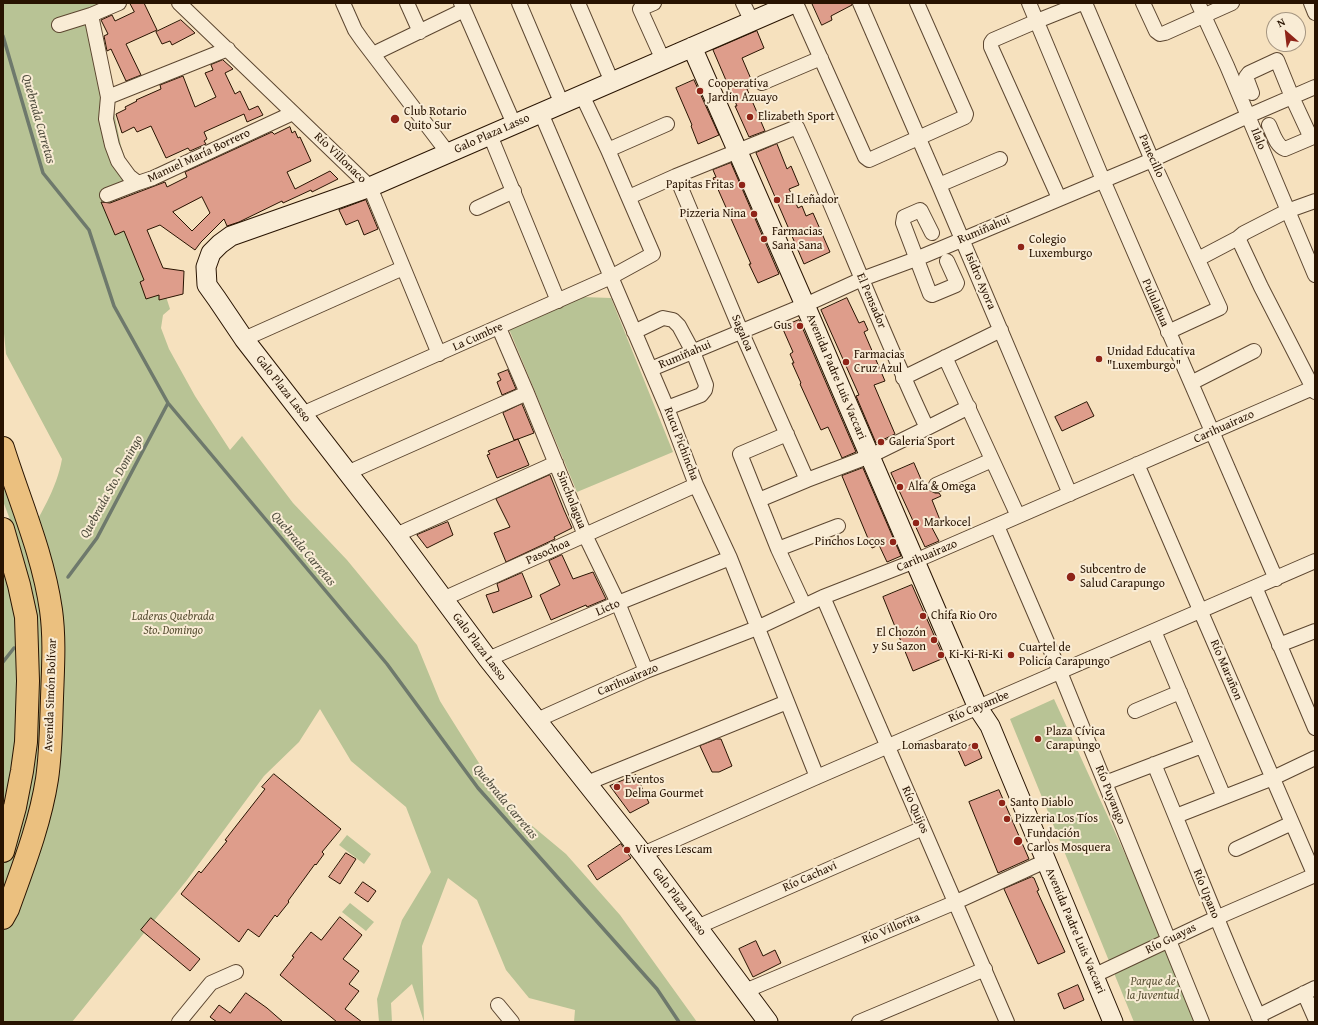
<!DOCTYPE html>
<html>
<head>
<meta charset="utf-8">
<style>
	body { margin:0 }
	#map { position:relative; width:1318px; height:1025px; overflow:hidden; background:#f6e1be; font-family:"Gentium Book Plus",serif }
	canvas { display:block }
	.frame { position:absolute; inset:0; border:4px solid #281301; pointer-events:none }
	.north { position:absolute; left:1266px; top:12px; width:40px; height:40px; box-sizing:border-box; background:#f9ecd5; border:1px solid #a59580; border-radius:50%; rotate:332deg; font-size:11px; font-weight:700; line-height:16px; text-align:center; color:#281301 }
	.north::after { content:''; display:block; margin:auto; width:14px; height:18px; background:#8f2418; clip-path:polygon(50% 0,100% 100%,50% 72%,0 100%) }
</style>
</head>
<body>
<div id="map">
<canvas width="1318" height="1025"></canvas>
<div class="frame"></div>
<div class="north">N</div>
</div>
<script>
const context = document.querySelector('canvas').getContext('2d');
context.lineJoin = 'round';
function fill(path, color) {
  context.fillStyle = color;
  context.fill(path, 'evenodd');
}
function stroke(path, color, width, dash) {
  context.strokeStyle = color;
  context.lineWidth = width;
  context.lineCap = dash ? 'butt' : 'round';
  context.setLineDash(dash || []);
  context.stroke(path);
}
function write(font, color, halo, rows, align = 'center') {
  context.font = font + ' "Gentium Book Plus",serif';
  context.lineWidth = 4;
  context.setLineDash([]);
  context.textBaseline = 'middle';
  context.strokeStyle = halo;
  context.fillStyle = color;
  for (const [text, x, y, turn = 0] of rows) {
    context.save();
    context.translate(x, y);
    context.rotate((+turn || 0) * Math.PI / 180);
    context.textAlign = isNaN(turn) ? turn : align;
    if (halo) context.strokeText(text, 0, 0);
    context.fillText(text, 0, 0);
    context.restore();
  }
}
fill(new Path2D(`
	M 3,3 L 103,3 L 93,8 L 121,146 L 132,178 L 118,194 L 129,232 L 144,229 L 170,309 L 163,315 L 161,328 L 169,349 L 195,396 L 230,450 L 242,436 L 293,503 L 347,560 L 417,645 L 440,701 L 489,779 L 518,814 L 566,854 L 620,915 L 697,1022 L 574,1022 L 575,1010 L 529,998 L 506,970 L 477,900 L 448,878 L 422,946 L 424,1022 L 412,984 L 391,1003 L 392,1022 L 379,1022 L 377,999 L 402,920 L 431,872 L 406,807 L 351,761 L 320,709 L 299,742 L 264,776 L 187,880 L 72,1022 L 3,1022 L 3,570 L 21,549 L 3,501 L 3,483 L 25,543 C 39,516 57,489 62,459 L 6,354 L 3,323 Z
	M 582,297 L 611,298 L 673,452 L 577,492 L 509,329 Z
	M 1054,699 L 1202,1022 L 1134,1022 L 1010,719 Z
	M 347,835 L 371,854 L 364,864 L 339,845 Z
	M 350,903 L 374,922 L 366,931 L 342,912 Z`), '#b8c395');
stroke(new Path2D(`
	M 3,36 L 43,173 L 89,230 L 114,306 L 168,403 L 387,664 L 478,788 L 657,989 L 679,1022
	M 68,577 L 97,538 L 168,403
	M 3,662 L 14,648`), '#6e796c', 3.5);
const building = new Path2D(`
	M 130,3 L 144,3 L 157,30 L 126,44 L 141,75 L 126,81 L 111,49 L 107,51 L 104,36 L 108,34 L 101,20 L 112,15 L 115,21 L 134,12 Z
	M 812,3 L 852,3 L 852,5 L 831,16 L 832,20 L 822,25 Z
	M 181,20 L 195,33 L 172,45 L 170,41 L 162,44 L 156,32 Z
	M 757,31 L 764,48 L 742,58 L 754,86 L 747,89 L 765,131 L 749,137 L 735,106 L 737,106 L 713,50 Z
	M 223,60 L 233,69 L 225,73 L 235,94 L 240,91 L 249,110 L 258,106 L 263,115 L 247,122 L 244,114 L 204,132 L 207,139 L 204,141 L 206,144 L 190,151 L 188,148 L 166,158 L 151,126 L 137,132 L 134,127 L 122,133 L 116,114 L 126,109 L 125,107 L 137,101 L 136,100 L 161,89 L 160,85 L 183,76 L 195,107 L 216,97 L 205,73 L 213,70 L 211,65 Z
	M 694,80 L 719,135 L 698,144 L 691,126 L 692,125 L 676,88 Z
	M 290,127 L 292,133 L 295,131 L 298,138 L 300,137 L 311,161 L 287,172 L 295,189 L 330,171 L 338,179 L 312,192 L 311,190 L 283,203 L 282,201 L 239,222 L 227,226 L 224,219 L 201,242 L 195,250 L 160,225 L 147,230 L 163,268 L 184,271 L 183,294 L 159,300 L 159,295 L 146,299 L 140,282 L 144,280 L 124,231 L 115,235 L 101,202 L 110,203 L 165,182 L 167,187 L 187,177 L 185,172 L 272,132 L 274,134 ZM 202,197 L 210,213 L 192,231 L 173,212 Z
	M 777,144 L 787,169 L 791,166 L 799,185 L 789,189 L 798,208 L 802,206 L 806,216 L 813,213 L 830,252 L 804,264 L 756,153 Z
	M 731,163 L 779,274 L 758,283 L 749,264 L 751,264 L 713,178 L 716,177 L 713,170 Z
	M 366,200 L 378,229 L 364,235 L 358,220 L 346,225 L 339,210 Z
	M 847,298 L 859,323 L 864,321 L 868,330 L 864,332 L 885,381 L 874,385 L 895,434 L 876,443 L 856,396 L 859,395 L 821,310 Z
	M 799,320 L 856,452 L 842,458 L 828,427 L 821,430 L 800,384 L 801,383 L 792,363 L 794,363 L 790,354 L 793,352 L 782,327 Z
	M 508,370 L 516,389 L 502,395 L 497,382 L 501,380 L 498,374 Z
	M 1087,402 L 1094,416 L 1062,431 L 1055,417 Z
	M 522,404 L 534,433 L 518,439 L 529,465 L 497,478 L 487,455 L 490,454 L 488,451 L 518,439 L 514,440 L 503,413 Z
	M 914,463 L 926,491 L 929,490 L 935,493 L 939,493 L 941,496 L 932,500 L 940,520 L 930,524 L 939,541 L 925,547 L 891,473 Z
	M 863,468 L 901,556 L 887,562 L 879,545 L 872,548 L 842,476 Z
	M 550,475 L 564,510 L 572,528 L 554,537 L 555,539 L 506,562 L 494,533 L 510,527 L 496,499 Z
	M 448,522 L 453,535 L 427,548 L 417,535 Z
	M 562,555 L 573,579 L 593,572 L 606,599 L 587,607 L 586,605 L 551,620 L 540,595 L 560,585 L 549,561 Z
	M 522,573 L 532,597 L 493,613 L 486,595 L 499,591 L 497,584 Z
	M 912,585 L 944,658 L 913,671 L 883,597 Z
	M 717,739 L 721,739 L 732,766 L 719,772 L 712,772 L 700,746 Z
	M 976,743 L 982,758 L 965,766 L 958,750 Z
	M 274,774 L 341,829 L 322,852 L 324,854 L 316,865 L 315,864 L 288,901 L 289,902 L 277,917 L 275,915 L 259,937 L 248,929 L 239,942 L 181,894 L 199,871 L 201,873 L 227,841 L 225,840 L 265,789 L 262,787 Z
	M 636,775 L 649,803 L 630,813 L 610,786 Z
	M 999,790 L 1029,859 L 998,873 L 969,802 Z
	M 621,844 L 631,858 L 597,880 L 588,866 Z
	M 346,853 L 356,859 L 340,884 L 329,877 Z
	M 1032,877 L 1034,878 L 1039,890 L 1037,891 L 1065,952 L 1038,964 L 1004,889 Z
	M 363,882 L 376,891 L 368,902 L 355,893 Z
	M 340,917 L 362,935 L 343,959 L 359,971 L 349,984 L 359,991 L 345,1009 L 362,1022 L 337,1022 L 280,975 L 294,957 L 292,956 L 311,932 L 321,940 Z
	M 151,918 L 200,959 L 190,971 L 141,930 Z
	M 756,941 L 763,956 L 775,950 L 781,963 L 753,977 L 739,949 Z
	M 1078,985 L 1084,1000 L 1064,1009 L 1058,994 Z
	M 246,993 L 267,1008 L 283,1022 L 217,1022 L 210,1017 L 219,1005 L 230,1013 Z`);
fill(building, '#de9d8b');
stroke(building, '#281301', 1);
const street = new Path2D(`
	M 179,3 L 370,187 L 439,354
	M 343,3 L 355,30 L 362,40 L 448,153
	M 407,3 L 420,32
	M 461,3 L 514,124
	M 519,3 L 562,104
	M 578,3 L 612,82
	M 654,3 L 640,9 L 663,60
	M 743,3 L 752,22
	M 796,3 L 865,157 L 869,160 L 965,117 L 966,114 L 917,3
	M 860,3 L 939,185 L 1070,494
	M 1029,3 L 1103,180 L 1276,579
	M 1085,3 L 1152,160 L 1220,308 L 1168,332
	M 1143,3 L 1156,31 L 1160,34 L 1165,33 L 1232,3
	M 1198,3 L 1227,66 L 1315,275
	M 1311,3 L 1315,13
	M 91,15 L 108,97 L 106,119 L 112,145 L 118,161 L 129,176 L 138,183 L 153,178 L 293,113
	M 59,25 L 91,15 L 119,3
	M 373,54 L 464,10
	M 762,83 L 821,58
	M 1252,93 L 1246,77 L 1249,73 L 1277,60 L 1292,97 L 1311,138 L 1285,149 C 1276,146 1273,133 1269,125
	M 108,97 L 228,49
	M 541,113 L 667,408 L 696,485 L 730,558 L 817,777
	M 490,135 L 558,301
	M 608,150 L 667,124
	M 939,185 L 1000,159
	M 107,195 L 138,183
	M 629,197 L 676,176 L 797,127 C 842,226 880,329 927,428 L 870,456 L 807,480 L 741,331 L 676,176
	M 1059,198 L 991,47 L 991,43 L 993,40 L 1037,21 L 1082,3
	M 477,208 L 514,191
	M 932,233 L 921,211 L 920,210 L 904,217 L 903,223 L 930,294 L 932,295 L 956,285 L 957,283 L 947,261
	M 1238,238 L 1261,287 L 1315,392
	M 1198,259 L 1238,238 L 1244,233 L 1287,211 L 1315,201
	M 499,328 L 527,393 L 585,535 L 618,603 L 646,671
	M 634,332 L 663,318 L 673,320 L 679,326 L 693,352 L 706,385 L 705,390 L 701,395 L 667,408
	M 244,339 L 403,268
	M 945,357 L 1018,516
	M 651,369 L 805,305 L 862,279 L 916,259 L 1152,160 L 1248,116 L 1315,87
	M 903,378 L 1001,330
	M 1191,383 L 1254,351
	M 302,414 L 611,277 L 653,254 L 608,150 L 582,95
	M 927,428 L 969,407
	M 787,434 L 740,454 L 778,549 L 804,605
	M 1137,464 L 1315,876
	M 347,473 L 527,393
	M 936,485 L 992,460
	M 759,500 L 807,480
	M 997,526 L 1060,672 L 1202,1022
	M 396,535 L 556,463
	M 778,549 L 838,526
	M 1255,587 L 1315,728
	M 823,597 L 1007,1022
	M 443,599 L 696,485
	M 1154,631 L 1224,797
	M 1279,645 L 1315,631
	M 488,659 L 618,603 L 730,558
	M 1135,711 L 1180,692
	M 537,720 L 646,671 L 757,628 L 823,597 L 915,561 L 1315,387
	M 1154,764 C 1190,850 1223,937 1261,1022
	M 587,783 L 787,702
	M 1105,783 L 1202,746
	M 1176,816 L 1273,778 L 1315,758
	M 1236,849 L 1292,823
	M 643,854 L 817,777 L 1315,561
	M 697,927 L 923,828
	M 1093,976 L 1216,918 L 1315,875
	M 745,991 L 956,902 L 1037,865
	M 1304,993 L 1315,1018
	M 498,1005 L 512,1022
	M 1258,1016 L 1315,988
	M 179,1022 L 211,983 L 236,972
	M 859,1022 L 985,969`);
const secondary = new Path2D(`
	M 692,47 L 805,305 L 978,708 L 990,726 L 1113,1022
	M 768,1022 L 643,854 L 488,659 L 396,535 L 244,339 L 217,299 L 207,285 L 206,267 L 211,253 L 220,244 L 231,236 L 370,187 L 794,3`);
const highway = new Path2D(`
	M 3,448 C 20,502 43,554 51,610 C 55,639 53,668 52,698 C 51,725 51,752 47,779 C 40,824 23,867 8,909 L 3,918
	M 3,529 L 19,585 L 26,617 L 28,681 L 26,742 L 22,771 L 15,807 L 3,851`);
stroke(street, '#5c4630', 16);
stroke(secondary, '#281301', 21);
stroke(highway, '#281301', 24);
stroke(street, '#f9ecd5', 14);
stroke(secondary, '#f9ecd5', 19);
stroke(highway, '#ebc07f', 22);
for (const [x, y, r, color] of [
	[700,91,4,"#8f2418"],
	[750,117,4,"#8f2418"],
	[395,119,5,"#8f2418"],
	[742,185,4,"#8f2418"],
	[777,200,4,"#8f2418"],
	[754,214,4,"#8f2418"],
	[764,239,4,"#8f2418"],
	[1021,247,4,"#8f2418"],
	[800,326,4,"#8f2418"],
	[1099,359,4,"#8f2418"],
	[846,362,4,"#8f2418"],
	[881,442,4,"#8f2418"],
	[900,487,4,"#8f2418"],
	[916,523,4,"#8f2418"],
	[893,542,4,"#8f2418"],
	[1071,577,5,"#8f2418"],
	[923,616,4,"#8f2418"],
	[934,640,4,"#8f2418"],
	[941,655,4,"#8f2418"],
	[1011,655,4,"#8f2418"],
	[1038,739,4,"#8f2418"],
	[975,746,4,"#8f2418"],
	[617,787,4,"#8f2418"],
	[1002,803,4,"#8f2418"],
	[1007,819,4,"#8f2418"],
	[1018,841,5,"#8f2418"],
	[627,850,4,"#8f2418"]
]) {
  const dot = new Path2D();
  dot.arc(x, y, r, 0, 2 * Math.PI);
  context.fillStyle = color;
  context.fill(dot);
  stroke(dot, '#f9ecd5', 1.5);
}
write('12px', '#281301', '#f9ecd5', [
	["Cooperativa",708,84],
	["Jardin Azuayo",708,98],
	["Club Rotario",404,112],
	["Quito Sur",404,126],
	["Elizabeth Sport",758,117],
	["Papitas Fritas",734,185,"right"],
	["El Leñador",785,200],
	["Pizzeria Nina",746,214,"right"],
	["Farmacias",772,232],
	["Sana Sana",772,246],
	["Colegio",1029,240],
	["Luxemburgo",1029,254],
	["Gus",792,326,"right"],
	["Unidad Educativa",1107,352],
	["\"Luxemburgo\"",1107,366],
	["Farmacias",854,355],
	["Cruz Azul",854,369],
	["Galeria Sport",889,442],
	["Alfa & Omega",908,487],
	["Markocel",924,523],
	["Pinchos Locos",885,542,"right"],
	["Subcentro de",1080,570],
	["Salud Carapungo",1080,584],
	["Chifa Rio Oro",931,616],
	["El Chozón",926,633,"right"],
	["y Su Sazon",926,647,"right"],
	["Cuartel de",1019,648],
	["Policía Carapungo",1019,662],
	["Ki-Ki-Ri-Ki",949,655],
	["Plaza Cívica",1046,732],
	["Carapungo",1046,746],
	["Lomasbarato",967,746,"right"],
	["Eventos",625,780],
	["Delma Gourmet",625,794],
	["Santo Diablo",1010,803],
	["Pizzeria Los Tíos",1015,819],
	["Fundación",1027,834],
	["Carlos Mosquera",1027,848],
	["Viveres Lescam",635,850]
], 'left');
write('12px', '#281301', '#f9ecd5', [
	["Galo Plaza Lasso",492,134,-24],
	["Ilalo",1258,139,68],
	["Manuel María Borrero",199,156,-25],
	["Panecillo",1151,156,66],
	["Río Villonaco",340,158,44],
	["Rumiñahui",984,230,-23],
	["Isidro Ayora",980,281,67],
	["El Pensador",871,301,67],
	["Pululahua",1155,303,67],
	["Sagaloa",742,333,67],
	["La Cumbre",478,337,-24],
	["Rumiñahui",685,355,-23],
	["Avenida Padre Luis Vaccari",836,377,67],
	["Galo Plaza Lasso",283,389,52],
	["Carihuairazo",1224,427,-24],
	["Rucu Pichincha",681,444,69],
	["Sincholagua",571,500,68],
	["Pasochoa",548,552,-24],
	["Carihuairazo",927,556,-23],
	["Licto",608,608,-23],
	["Galo Plaza Lasso",479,647,53],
	["Río Marañon",1226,670,67],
	["Carihuairazo",628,680,-23],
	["Avenida Simón Bolívar",51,695,-88],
	["Río Cayambe",979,707,-23],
	["Río Puyango",1110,795,68],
	["Río Quijos",915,810,66],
	["Río Cachavi",810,877,-24],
	["Río Upano",1206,894,68],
	["Galo Plaza Lasso",679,902,53],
	["Río Villorita",891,929,-23],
	["Avenida Padre Luis Vaccari",1075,931,67],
	["Río Guayas",1171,939,-26]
]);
write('italic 12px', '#5a5135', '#f9ecd5', [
	["Laderas Quebrada",173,617],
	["Sto. Domingo",173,631],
	["Parque de",1153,982],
	["la Juventud",1153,996]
]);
write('italic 13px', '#514e3f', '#f9ecd5', [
	["Quebrada Carretas",38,119,74],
	["Quebrada Sto. Domingo",112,487,-61],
	["Quebrada Carretas",303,549,50],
	["Quebrada Carretas",505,802,50]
]);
</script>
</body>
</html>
